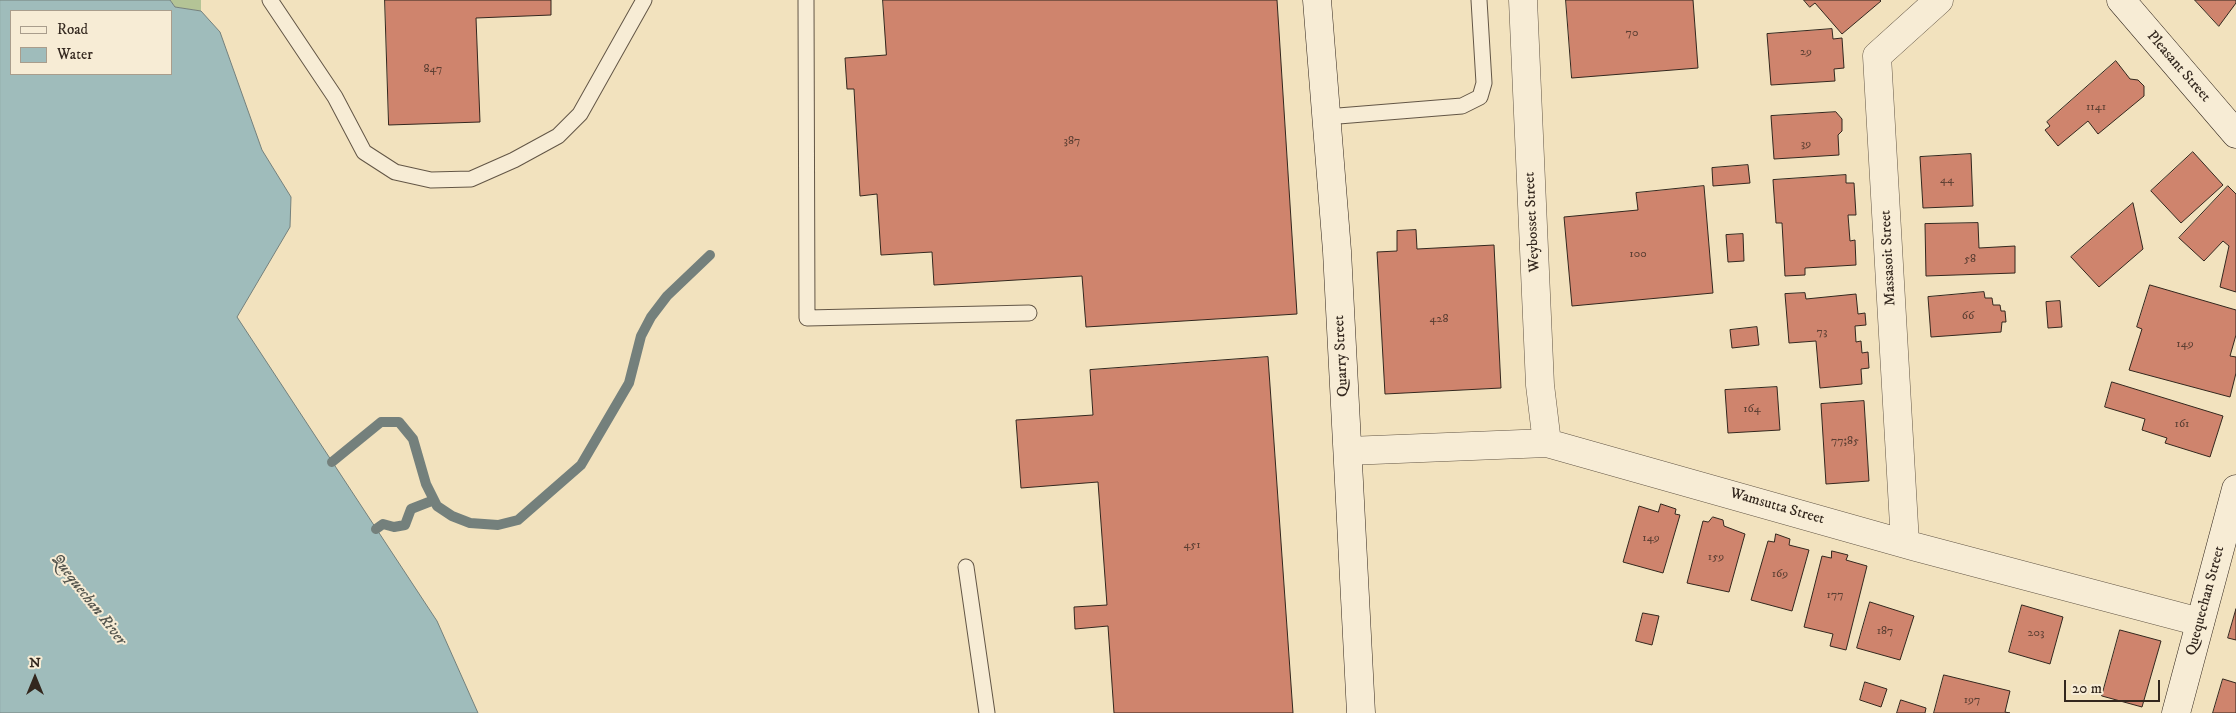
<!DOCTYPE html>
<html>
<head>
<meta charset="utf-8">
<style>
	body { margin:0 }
	#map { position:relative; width:2236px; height:713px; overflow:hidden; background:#f2e2be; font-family:"IM FELL DW Pica",serif }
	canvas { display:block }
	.legend { position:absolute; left:10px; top:10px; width:162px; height:65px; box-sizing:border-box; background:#f7ecd5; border:1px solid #a99d8c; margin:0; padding:6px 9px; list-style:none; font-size:15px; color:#33271e }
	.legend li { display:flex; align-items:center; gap:10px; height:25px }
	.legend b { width:25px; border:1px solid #a99d8c }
	.north { position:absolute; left:10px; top:653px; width:50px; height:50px; -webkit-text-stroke:4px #f7ecd5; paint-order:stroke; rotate:0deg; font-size:14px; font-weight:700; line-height:20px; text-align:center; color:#33271e }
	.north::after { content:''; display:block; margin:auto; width:18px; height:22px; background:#33271e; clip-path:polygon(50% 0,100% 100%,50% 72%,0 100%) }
	.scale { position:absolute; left:2064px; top:680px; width:96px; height:22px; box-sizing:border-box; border:2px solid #33271e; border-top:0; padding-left:6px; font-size:15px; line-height:18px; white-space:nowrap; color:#33271e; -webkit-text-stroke:4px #f7ecd5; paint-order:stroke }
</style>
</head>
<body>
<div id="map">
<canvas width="2236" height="713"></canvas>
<ul class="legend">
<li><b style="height:6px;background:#f7ecd5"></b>Road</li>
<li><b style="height:14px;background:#9fbcbb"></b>Water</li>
</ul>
<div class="north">N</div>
<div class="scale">20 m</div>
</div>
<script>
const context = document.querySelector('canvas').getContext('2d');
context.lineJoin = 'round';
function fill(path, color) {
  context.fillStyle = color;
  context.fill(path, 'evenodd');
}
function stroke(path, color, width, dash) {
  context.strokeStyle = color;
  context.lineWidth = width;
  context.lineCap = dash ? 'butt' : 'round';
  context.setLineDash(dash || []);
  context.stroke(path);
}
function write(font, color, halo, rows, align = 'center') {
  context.font = font + ' "IM FELL DW Pica",serif';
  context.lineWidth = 4;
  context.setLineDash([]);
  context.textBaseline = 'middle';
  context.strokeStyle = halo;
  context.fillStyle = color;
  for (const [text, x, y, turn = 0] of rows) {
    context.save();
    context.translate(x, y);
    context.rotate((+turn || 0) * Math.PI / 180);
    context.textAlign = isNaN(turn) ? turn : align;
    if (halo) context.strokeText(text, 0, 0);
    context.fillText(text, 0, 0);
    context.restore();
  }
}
fill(new Path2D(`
	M 170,0 L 201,0 L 201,11 L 175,7 Z`), '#b4c496');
const water = new Path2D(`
	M 0,0 L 170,0 L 175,7 L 201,11 L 220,32 L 262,150 L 291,197 L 290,227 L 237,317 L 437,621 L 478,713 L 0,713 ZM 11,11 L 171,11 L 171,74 L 11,74 Z`);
fill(water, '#9fbcbb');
stroke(water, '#74807c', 1);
stroke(new Path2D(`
	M 332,462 L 381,422 L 399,422 L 413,439 L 426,484 L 437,506 L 452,516 L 470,523 L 498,525 L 518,520 L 581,465 L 629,383 L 641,336 L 651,317 L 667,296 L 710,255
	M 376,529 L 383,524 L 394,527 L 405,525 L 411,509 L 434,500`), '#74807c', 10);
const building = new Path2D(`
	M 385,0 L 551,0 L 551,15 L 476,18 L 480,122 L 389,125 Z
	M 883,0 L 1277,0 L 1297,314 L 1086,327 L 1082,276 L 934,285 L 932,252 L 881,255 L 877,194 L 860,196 L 854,89 L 847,89 L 845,58 L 886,55 Z
	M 1566,0 L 1693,0 L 1698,68 L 1572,78 Z
	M 1804,0 L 1880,0 L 1881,1 L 1842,34 L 1815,3 L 1810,7 Z
	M 2195,0 L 2236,0 L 2236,3 L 2219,26 Z
	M 1832,29 L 1833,39 L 1842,38 L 1844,68 L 1834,69 L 1835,81 L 1771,85 L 1767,34 Z
	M 2116,61 L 2130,79 L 2138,80 L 2144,86 L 2144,96 L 2098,134 L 2088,121 L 2058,146 L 2045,130 L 2050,126 L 2047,122 Z
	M 1836,112 L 1842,119 L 1842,131 L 1838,135 L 1839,155 L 1774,159 L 1771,116 Z
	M 2193,152 L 2223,185 L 2181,223 L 2151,191 Z
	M 1971,154 L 1973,206 L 1923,208 L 1920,157 Z
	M 1748,165 L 1750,183 L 1713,186 L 1712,168 Z
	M 1846,175 L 1846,183 L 1854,183 L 1856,215 L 1848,215 L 1850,241 L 1855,240 L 1856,265 L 1805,268 L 1805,275 L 1785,276 L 1782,223 L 1776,223 L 1773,180 Z
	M 1704,186 L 1713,293 L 1572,306 L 1564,217 L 1638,210 L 1636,193 Z
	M 2228,186 L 2236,194 L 2236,292 L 2220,287 L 2229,246 L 2223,241 L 2204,261 L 2179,238 Z
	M 2133,203 L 2143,249 L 2099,287 L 2071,257 Z
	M 1978,223 L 1979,248 L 2015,246 L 2015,273 L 1926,276 L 1925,224 Z
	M 1416,230 L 1417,249 L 1494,245 L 1501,388 L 1385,394 L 1377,252 L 1397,251 L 1397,231 Z
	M 1743,234 L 1744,261 L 1728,262 L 1726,235 Z
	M 2150,285 L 2236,310 L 2236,335 L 2230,356 L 2236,357 L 2236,373 L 2230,397 L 2129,370 L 2142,329 L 2137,327 Z
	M 1984,292 L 1985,298 L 1992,298 L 1993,305 L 2000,305 L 2001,311 L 2005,311 L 2006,322 L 2002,322 L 2001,332 L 1931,337 L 1928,297 Z
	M 1805,293 L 1806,299 L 1856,294 L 1858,314 L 1865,313 L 1866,325 L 1855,326 L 1856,342 L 1861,341 L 1862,353 L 1868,352 L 1869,368 L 1861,369 L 1862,384 L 1820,388 L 1816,341 L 1789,343 L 1785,294 Z
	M 2060,301 L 2062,327 L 2048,328 L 2046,302 Z
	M 1757,327 L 1759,345 L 1732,348 L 1730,330 Z
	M 1268,357 L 1293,713 L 1114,713 L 1108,626 L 1075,629 L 1074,607 L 1107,605 L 1098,482 L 1021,488 L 1016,420 L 1093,415 L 1090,370 Z
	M 2112,382 L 2223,416 L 2210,457 L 2165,443 L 2167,438 L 2142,430 L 2145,419 L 2105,407 Z
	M 1777,387 L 1780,430 L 1728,433 L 1725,390 Z
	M 1864,401 L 1869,481 L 1826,484 L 1821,404 Z
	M 1661,504 L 1676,509 L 1675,514 L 1680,515 L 1663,573 L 1623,562 L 1639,506 L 1658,512 Z
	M 1713,517 L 1723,520 L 1724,526 L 1745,534 L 1729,592 L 1687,583 L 1703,521 L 1708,522 Z
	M 1776,534 L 1790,539 L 1789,545 L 1809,550 L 1792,611 L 1751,600 L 1768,541 L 1774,542 Z
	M 1832,551 L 1848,555 L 1846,560 L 1867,566 L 1846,650 L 1830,646 L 1833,634 L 1804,627 L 1822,556 L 1831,558 Z
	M 1870,602 L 1914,616 L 1900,660 L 1857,648 Z
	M 2022,605 L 2063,617 L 2050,664 L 2009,652 Z
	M 2236,609 L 2236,640 L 2228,638 Z
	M 1643,613 L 1659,616 L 1652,645 L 1636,641 Z
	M 2120,630 L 2161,641 L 2142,707 L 2102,696 Z
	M 1944,675 L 2010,691 L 2005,712 L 2010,713 L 1934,713 Z
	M 2223,679 L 2236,683 L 2236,713 L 2213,713 Z
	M 1865,682 L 1887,689 L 1881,707 L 1860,700 Z
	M 1901,700 L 1926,708 L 1925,713 L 1897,713 Z`);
fill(building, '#cf846d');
stroke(building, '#33271e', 1);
const lane = new Path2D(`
	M 270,0 L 335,97 L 364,152 L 395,172 L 431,180 L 471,179 L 514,160 L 558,136 L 580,114 L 644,0
	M 806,0 L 807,318 L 1029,313
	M 1326,117 L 1462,106 L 1480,97 L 1484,83 L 1479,0
	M 966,567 L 987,713`);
const street = new Path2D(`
	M 1523,0 L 1540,385 L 1547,443
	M 1348,451 L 1547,443 L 1916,547 L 2200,622
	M 1905,543 L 1877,56 L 1939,0`);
const secondary = new Path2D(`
	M 1317,0 L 1337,251 L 1361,713
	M 2121,0 L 2236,134
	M 2176,713 L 2236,489`);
stroke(lane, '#635646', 17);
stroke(street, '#635646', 29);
stroke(secondary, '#33271e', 29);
stroke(lane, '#f7ecd5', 15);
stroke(street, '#f7ecd5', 28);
stroke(secondary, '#f7ecd5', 28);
write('12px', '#5a3e32', null, [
	["70",1632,34],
	["29",1806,53],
	["847",433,70],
	["1141",2096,108],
	["387",1072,142],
	["39",1806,145],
	["44",1947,181],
	["100",1638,255],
	["58",1970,260],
	["66",1968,317],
	["428",1439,320],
	["73",1822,333],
	["149",2185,345],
	["164",1752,410],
	["161",2182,425],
	["77;85",1845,442],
	["149",1651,539],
	["451",1192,546],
	["159",1716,558],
	["169",1780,575],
	["177",1835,596],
	["187",1885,632],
	["203",2036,634],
	["197",1972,701]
]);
write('15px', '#33271e', '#f7ecd5', [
	["Pleasant Street",2178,67,49],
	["Weybosset Street",1533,222,-93],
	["Massasoit Street",1889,258,-93],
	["Quarry Street",1342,356,-93],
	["Wamsutta Street",1777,507,16],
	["Quequechan Street",2206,601,-75]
]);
write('italic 16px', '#53544d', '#f7ecd5', [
	["Quequechan River",88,600,52]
]);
</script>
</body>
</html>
